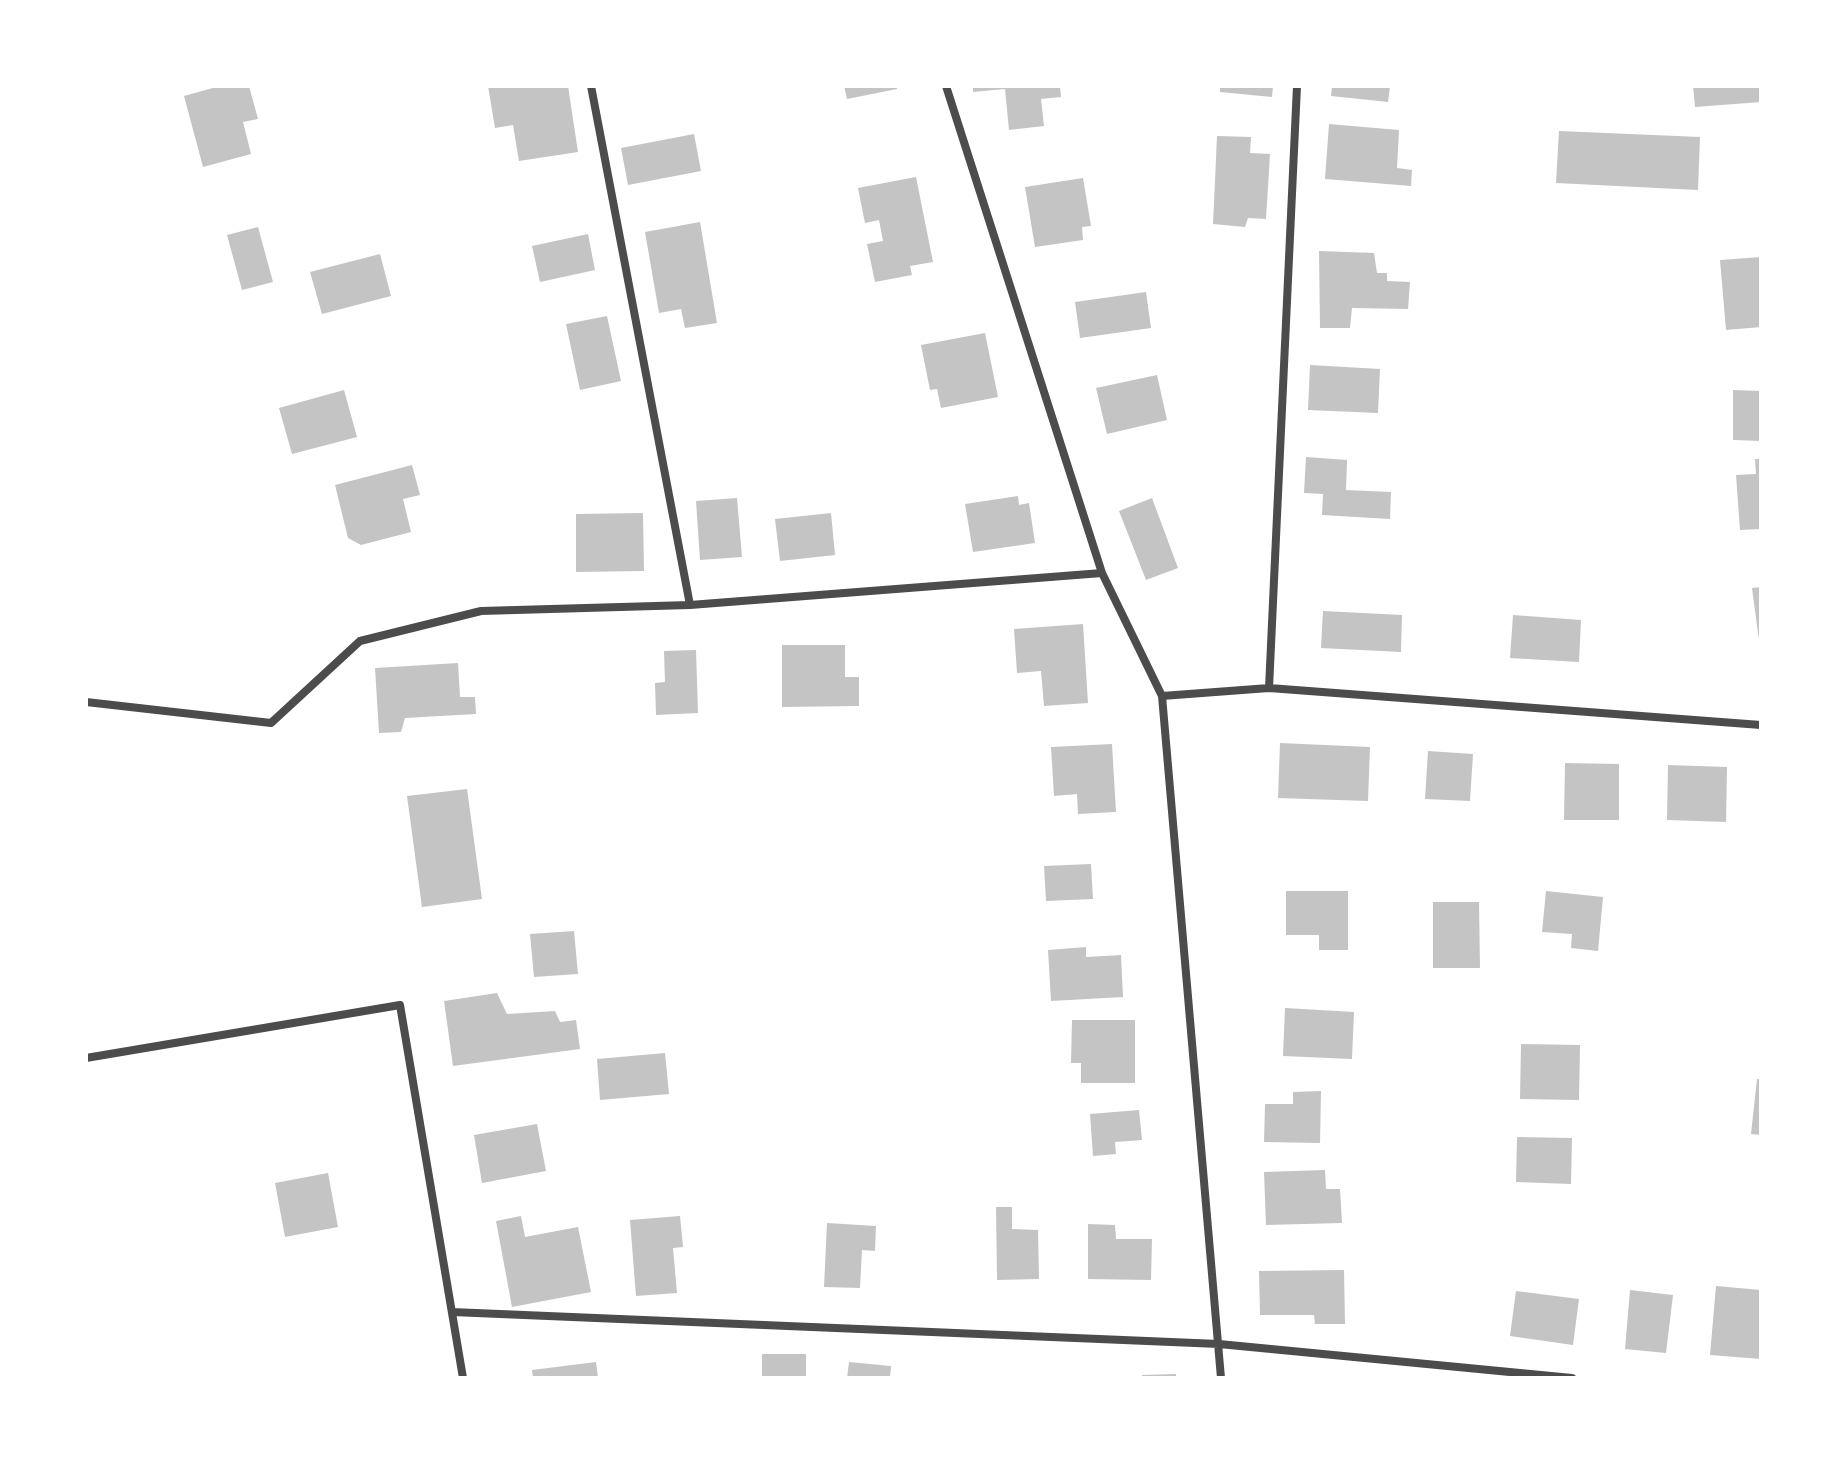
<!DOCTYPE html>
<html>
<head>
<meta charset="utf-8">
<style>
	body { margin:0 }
	#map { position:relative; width:1847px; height:1464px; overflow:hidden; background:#fff; font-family:Montserrat,sans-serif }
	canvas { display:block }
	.frame { position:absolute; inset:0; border:88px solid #fff; pointer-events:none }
</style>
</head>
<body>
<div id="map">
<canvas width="1847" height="1464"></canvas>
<div class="frame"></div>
</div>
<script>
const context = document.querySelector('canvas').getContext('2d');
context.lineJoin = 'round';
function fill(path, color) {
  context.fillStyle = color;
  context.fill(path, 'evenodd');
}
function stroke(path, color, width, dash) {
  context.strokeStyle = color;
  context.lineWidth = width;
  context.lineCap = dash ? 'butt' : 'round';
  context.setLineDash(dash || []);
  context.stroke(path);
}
fill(new Path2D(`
	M 220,86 L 249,86 L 258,119 L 243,122 L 251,154 L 203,167 L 184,96 Z
	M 488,86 L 568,86 L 578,152 L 519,161 L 513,125 L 495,128 Z
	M 844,86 L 897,86 L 897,89 L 847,99 Z
	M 973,86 L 1060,86 L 1061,97 L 1041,99 L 1044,126 L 1009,130 L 1005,89 L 973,92 Z
	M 1220,86 L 1273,86 L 1272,97 L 1220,92 Z
	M 1332,86 L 1390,86 L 1388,102 L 1331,96 Z
	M 1693,86 L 1761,86 L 1761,102 L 1695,107 Z
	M 1329,124 L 1399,130 L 1397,168 L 1412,170 L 1411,186 L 1325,179 Z
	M 1559,131 L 1700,137 L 1698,190 L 1556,183 Z
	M 694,134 L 701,171 L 628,185 L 621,148 Z
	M 1217,136 L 1251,137 L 1250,153 L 1270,154 L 1266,219 L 1248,218 L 1245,227 L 1213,224 Z
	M 916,177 L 933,262 L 910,266 L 912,275 L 875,282 L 867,244 L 883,241 L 879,220 L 865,223 L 858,188 Z
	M 1083,178 L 1091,226 L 1082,227 L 1083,240 L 1035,247 L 1025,187 Z
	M 700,222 L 717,323 L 685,328 L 681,309 L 659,313 L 645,232 Z
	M 258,227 L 273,282 L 242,290 L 227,235 Z
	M 588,234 L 595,270 L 540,282 L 532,246 Z
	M 1319,251 L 1374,253 L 1377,273 L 1387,273 L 1387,281 L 1410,282 L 1408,309 L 1352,308 L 1350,328 L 1320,328 Z
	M 380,254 L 391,296 L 322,314 L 310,272 Z
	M 1761,257 L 1761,327 L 1726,330 L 1720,260 Z
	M 1146,292 L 1151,328 L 1080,338 L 1075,302 Z
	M 607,316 L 621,381 L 580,390 L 566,324 Z
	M 985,333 L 998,397 L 941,408 L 937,389 L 930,390 L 921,345 Z
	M 1310,365 L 1380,369 L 1378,413 L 1308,410 Z
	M 1157,375 L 1167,420 L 1107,434 L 1096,388 Z
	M 344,390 L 357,437 L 292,454 L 279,408 Z
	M 1733,390 L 1761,391 L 1761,441 L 1733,440 Z
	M 1306,457 L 1347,460 L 1346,490 L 1391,492 L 1390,519 L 1322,515 L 1323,494 L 1304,493 Z
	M 1755,459 L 1761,459 L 1761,529 L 1740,530 L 1736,475 L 1756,474 Z
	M 412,465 L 420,495 L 403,499 L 411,532 L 361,545 L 348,538 L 335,485 Z
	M 1018,496 L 1019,505 L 1029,503 L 1035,543 L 973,552 L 965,504 Z
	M 737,498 L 742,557 L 700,560 L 696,501 Z
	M 1152,498 L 1178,568 L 1146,580 L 1119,511 Z
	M 643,513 L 644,571 L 576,572 L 576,514 Z
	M 831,513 L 835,555 L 780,561 L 775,519 Z
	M 1761,587 L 1761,640 L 1759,640 L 1752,588 Z
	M 1323,611 L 1402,615 L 1401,652 L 1321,648 Z
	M 1513,615 L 1581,620 L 1579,662 L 1510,658 Z
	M 1083,624 L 1088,703 L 1044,706 L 1041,671 L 1017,673 L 1014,629 Z
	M 782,645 L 845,645 L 845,677 L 859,677 L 859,706 L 782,707 Z
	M 696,650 L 698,713 L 656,715 L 655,683 L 665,682 L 664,651 Z
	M 458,663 L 460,697 L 475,697 L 476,714 L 405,718 L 401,732 L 379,733 L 375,668 Z
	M 1280,743 L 1370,747 L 1368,801 L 1278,798 Z
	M 1112,744 L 1116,812 L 1078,814 L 1077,794 L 1054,796 L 1051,747 Z
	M 1428,751 L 1473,754 L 1470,801 L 1425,799 Z
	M 1565,763 L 1619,764 L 1619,820 L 1564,820 Z
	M 1668,765 L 1727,767 L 1726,822 L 1667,820 Z
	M 467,789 L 482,899 L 422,907 L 407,796 Z
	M 1091,864 L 1093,899 L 1046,901 L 1044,866 Z
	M 1286,891 L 1348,891 L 1348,950 L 1319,950 L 1319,935 L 1286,935 Z
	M 1546,891 L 1603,897 L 1598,951 L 1571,948 L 1572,934 L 1542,932 Z
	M 1433,902 L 1479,902 L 1480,968 L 1433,968 Z
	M 574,931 L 578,974 L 534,977 L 530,934 Z
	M 1086,947 L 1086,957 L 1121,955 L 1123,997 L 1051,1001 L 1048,950 Z
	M 497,993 L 507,1014 L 555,1011 L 560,1022 L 576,1020 L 580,1049 L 453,1066 L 444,1001 Z
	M 1285,1008 L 1354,1012 L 1352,1059 L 1283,1056 Z
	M 1072,1020 L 1135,1020 L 1135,1083 L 1081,1083 L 1081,1063 L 1071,1063 Z
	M 1521,1044 L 1580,1045 L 1579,1100 L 1520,1099 Z
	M 665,1053 L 669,1094 L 600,1100 L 597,1059 Z
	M 1757,1079 L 1761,1079 L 1761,1135 L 1751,1134 Z
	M 1321,1091 L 1320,1143 L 1264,1142 L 1265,1104 L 1293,1104 L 1293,1092 Z
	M 1139,1110 L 1142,1140 L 1115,1142 L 1116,1154 L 1093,1156 L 1090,1114 Z
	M 537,1124 L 546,1171 L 482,1183 L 474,1135 Z
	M 1517,1137 L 1572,1138 L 1571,1184 L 1516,1182 Z
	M 1325,1170 L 1326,1189 L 1340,1189 L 1342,1223 L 1266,1225 L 1264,1172 Z
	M 328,1173 L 338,1227 L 285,1237 L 275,1183 Z
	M 996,1207 L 1012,1207 L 1012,1229 L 1038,1230 L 1039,1279 L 997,1280 Z
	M 521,1216 L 525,1237 L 578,1227 L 591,1292 L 512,1307 L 496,1221 Z
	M 680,1216 L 683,1247 L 673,1248 L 677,1293 L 636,1296 L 630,1220 Z
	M 827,1223 L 876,1226 L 875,1251 L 862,1250 L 860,1288 L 824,1287 Z
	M 1088,1224 L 1115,1225 L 1116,1239 L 1152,1239 L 1151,1280 L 1088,1279 Z
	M 1344,1270 L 1345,1324 L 1315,1324 L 1314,1315 L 1260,1315 L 1259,1271 Z
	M 1716,1286 L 1761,1290 L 1761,1359 L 1710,1355 Z
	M 1630,1290 L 1673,1295 L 1666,1353 L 1625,1349 Z
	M 1516,1291 L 1579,1299 L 1573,1345 L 1510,1336 Z
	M 762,1354 L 806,1354 L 806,1378 L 762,1378 Z
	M 596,1362 L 598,1378 L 533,1378 L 532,1370 Z
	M 849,1362 L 891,1366 L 890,1378 L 847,1378 Z
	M 1176,1374 L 1176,1378 L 1142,1378 L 1142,1375 Z`), '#c4c4c4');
stroke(new Path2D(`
	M 591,86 L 690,605
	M 946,86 L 1102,573 L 1162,696 L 1221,1378
	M 1269,688 L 1297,86
	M 1162,696 L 1269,688 L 1761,725
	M 86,702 L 271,723 L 360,641 L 481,611 L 690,605 L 1102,573
	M 86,1058 L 400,1005 L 463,1378
	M 452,1312 L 1219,1344 L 1572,1378`), '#4c4c4c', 8);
</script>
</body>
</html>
